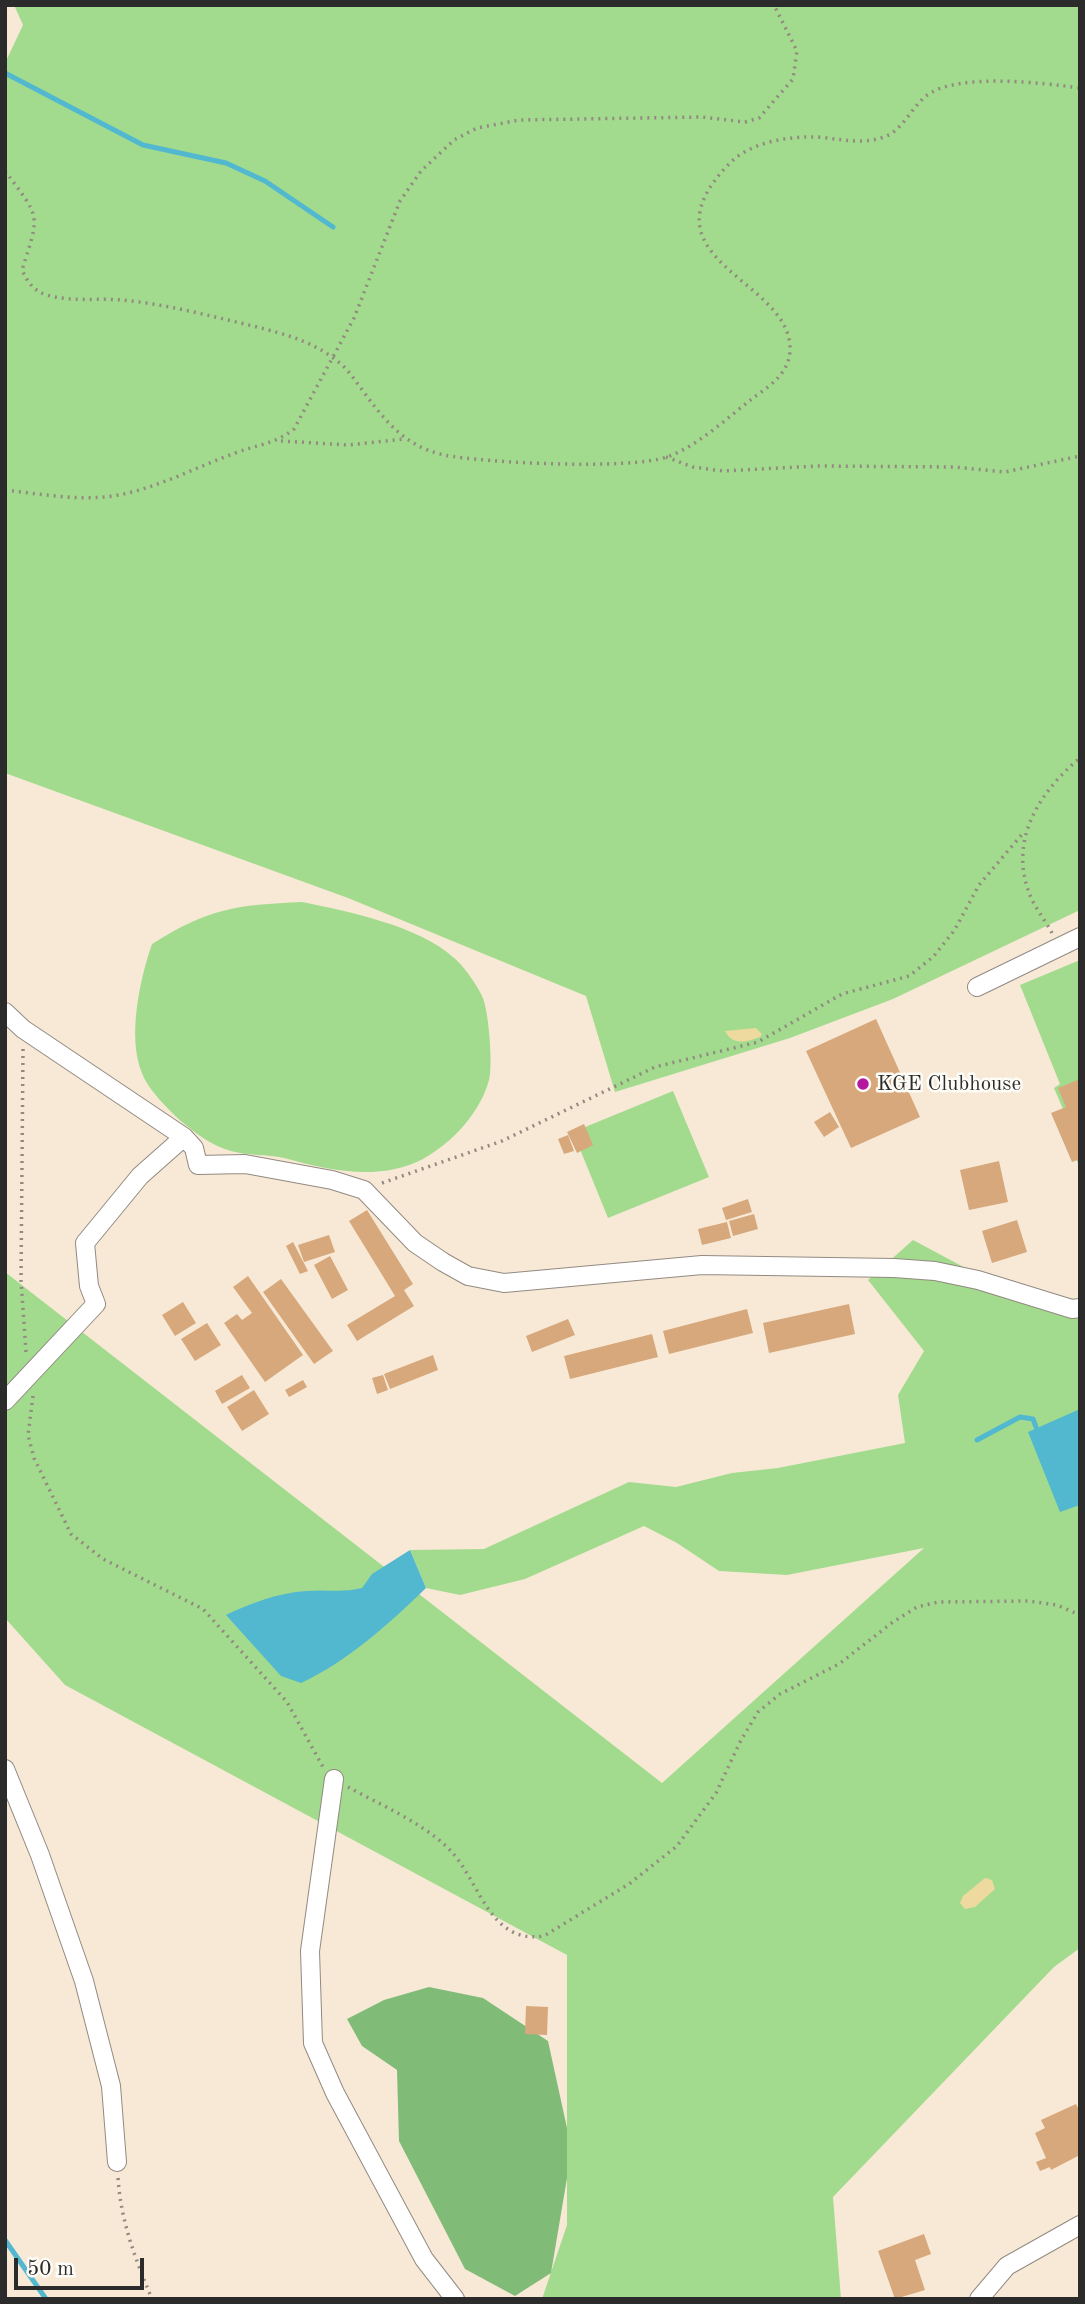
<!DOCTYPE html>
<html>
<head>
<meta charset="utf-8">
<style>
	body { margin:0 }
	#map { position:relative; width:1085px; height:2304px; overflow:hidden; background:#f8e9d7; font-family:"Old Standard TT",serif }
	canvas { display:block }
	.frame { position:absolute; inset:0; border:7px solid #2b2b2b; pointer-events:none }
	.scale { position:absolute; left:14px; top:2258px; width:130px; height:32px; box-sizing:border-box; border:4px solid #2b2b2b; border-top:0; padding-left:9px; font-size:21px; line-height:24px; white-space:nowrap; color:#2b2b2b; -webkit-text-stroke:5px #fdfcf7; paint-order:stroke }
</style>
</head>
<body>
<div id="map">
<canvas width="1085" height="2304"></canvas>
<div class="frame"></div>
<div class="scale">50 m</div>
</div>
<script>
const context = document.querySelector('canvas').getContext('2d');
context.lineJoin = 'round';
function fill(path, color) {
  context.fillStyle = color;
  context.fill(path, 'evenodd');
}
function stroke(path, color, width, dash) {
  context.strokeStyle = color;
  context.lineWidth = width;
  context.lineCap = dash ? 'butt' : 'round';
  context.setLineDash(dash || []);
  context.stroke(path);
}
function write(font, color, halo, rows, align = 'center') {
  context.font = font + ' "Old Standard TT",serif';
  context.lineWidth = 5;
  context.setLineDash([]);
  context.textBaseline = 'middle';
  context.strokeStyle = halo;
  context.fillStyle = color;
  for (const [text, x, y, turn = 0] of rows) {
    context.save();
    context.translate(x, y);
    context.rotate((+turn || 0) * Math.PI / 180);
    context.textAlign = isNaN(turn) ? turn : align;
    if (halo) context.strokeText(text, 0, 0);
    context.fillText(text, 0, 0);
    context.restore();
  }
}
fill(new Path2D(`
	M 14,5 L 1080,5 L 1080,910 L 893,999 L 790,1038 L 615,1092 L 586,996 L 348,898 L 5,773 L 5,63 L 23,25 Z
	M 302,902 C 347,911 420,926 454,958 C 464,966 477,985 482,996 C 489,1010 493,1066 489,1080 C 480,1113 452,1143 423,1159 C 379,1182 328,1170 284,1158 C 267,1154 248,1156 231,1151 C 212,1146 197,1134 182,1122 C 169,1110 148,1090 142,1073 C 127,1037 140,979 152,944 C 209,908 236,905 302,902 Z
	M 1080,960 L 1080,1168 L 1062,1126 L 1069,1123 L 1054,1088 L 1060,1084 L 1020,985 Z
	M 673,1091 L 709,1177 L 608,1218 L 573,1132 Z
	M 913,1240 L 1001,1287 L 1080,1303 L 1080,1948 L 1054,1967 L 833,2197 L 841,2299 L 542,2299 L 567,2225 L 567,1955 L 65,1685 L 5,1618 L 5,1272 L 662,1783 L 924,1548 L 787,1575 L 719,1571 L 677,1543 L 644,1526 L 525,1579 L 460,1595 L 426,1588 L 410,1550 L 484,1549 L 629,1482 L 676,1487 L 732,1473 L 778,1468 L 905,1443 L 898,1395 L 924,1351 L 868,1280 Z`), '#a2db8d');
fill(new Path2D(`
	M 429,1987 L 483,1998 L 548,2041 L 567,2128 L 567,2178 L 551,2273 L 515,2296 L 465,2269 L 399,2141 L 397,2070 L 362,2046 L 347,2019 L 384,2000 Z`), '#81bb78');
fill(new Path2D(`
	M 756,1028 L 762,1034 L 760,1037 C 746,1042 733,1046 725,1031 Z
	M 985,1878 L 992,1880 L 995,1889 L 975,1907 L 965,1909 L 960,1903 L 963,1896 Z`), '#eeda9e');
fill(new Path2D(`
	M 1080,1409 L 1080,1505 L 1060,1512 L 1028,1432 Z
	M 410,1550 L 426,1588 C 389,1624 348,1661 301,1683 L 281,1676 L 226,1615 C 251,1603 278,1593 306,1591 C 326,1589 342,1593 362,1588 L 372,1574 Z`), '#52b8d0');
stroke(new Path2D(`
	M 5,73 L 143,145 L 226,163 L 265,181 L 333,227
	M 977,1440 L 1020,1417 L 1033,1419 L 1036,1427
	M 5,2240 L 46,2299`), '#52b8d0', 5);
fill(new Path2D(`
	M 876,1019 L 920,1117 L 851,1148 L 806,1051 Z
	M 1080,1079 L 1080,1159 L 1072,1162 L 1051,1113 L 1066,1107 L 1058,1088 Z
	M 830,1112 L 839,1127 L 824,1137 L 814,1122 Z
	M 584,1124 L 593,1145 L 577,1153 L 567,1132 Z
	M 568,1135 L 574,1151 L 564,1154 L 558,1139 Z
	M 999,1161 L 1008,1202 L 969,1210 L 960,1170 Z
	M 748,1199 L 752,1212 L 726,1220 L 722,1208 Z
	M 367,1210 L 413,1284 L 404,1290 L 414,1306 L 357,1341 L 347,1325 L 395,1296 L 349,1221 Z
	M 754,1214 L 758,1229 L 733,1236 L 729,1221 Z
	M 1017,1220 L 1027,1252 L 992,1263 L 982,1231 Z
	M 727,1222 L 731,1238 L 702,1245 L 698,1229 Z
	M 329,1235 L 335,1252 L 304,1262 L 298,1245 Z
	M 293,1242 L 308,1271 L 300,1274 L 286,1246 Z
	M 330,1256 L 348,1290 L 332,1299 L 314,1265 Z
	M 248,1276 L 303,1355 L 265,1382 L 224,1323 L 237,1314 L 242,1320 L 252,1313 L 233,1287 Z
	M 281,1279 L 333,1351 L 314,1364 L 263,1292 Z
	M 183,1302 L 196,1323 L 175,1336 L 162,1315 Z
	M 849,1304 L 855,1334 L 769,1353 L 763,1323 Z
	M 747,1309 L 753,1333 L 669,1354 L 663,1331 Z
	M 568,1319 L 575,1335 L 532,1352 L 526,1336 Z
	M 207,1323 L 221,1345 L 195,1361 L 181,1339 Z
	M 652,1334 L 658,1357 L 570,1379 L 564,1356 Z
	M 433,1355 L 438,1370 L 390,1389 L 384,1374 Z
	M 242,1375 L 250,1388 L 222,1404 L 215,1391 Z
	M 383,1375 L 388,1390 L 377,1394 L 372,1378 Z
	M 303,1380 L 307,1387 L 289,1397 L 285,1390 Z
	M 254,1390 L 269,1414 L 242,1431 L 227,1407 Z
	M 526,2006 L 548,2007 L 547,2035 L 525,2034 Z
	M 1076,2104 L 1080,2112 L 1080,2155 L 1051,2170 L 1050,2167 L 1040,2171 L 1036,2162 L 1046,2158 L 1035,2133 L 1045,2128 L 1041,2120 Z
	M 924,2234 L 931,2254 L 915,2260 L 925,2290 L 895,2299 L 878,2251 Z`), '#d6a87b');
const minor = new Path2D(`
	M 977,987 L 1080,937
	M 5,1012 L 23,1029 L 184,1137 L 194,1148 L 198,1165 L 245,1164 L 332,1180 L 364,1190 L 415,1243 L 443,1262 L 468,1276 L 504,1283 L 702,1265 L 894,1268 L 935,1271 L 978,1280 L 1072,1309 L 1080,1308
	M 5,1401 L 96,1304 L 89,1286 L 85,1243 L 140,1176 L 184,1137
	M 5,1769 L 40,1855 L 84,1981 L 111,2086 L 117,2162
	M 334,1779 L 310,1951 L 313,2043 L 335,2093 L 424,2259 L 455,2299
	M 979,2299 L 1007,2266 L 1080,2225`);
stroke(minor, '#928a81', 20);
stroke(new Path2D(`
	M 5,171 C 41,219 40,213 22,270 C 28,283 34,291 47,295 C 70,302 98,298 122,300 C 166,304 210,316 253,326 C 288,335 313,341 341,364 C 348,370 354,379 360,387 C 383,418 403,446 444,455 C 485,463 629,470 667,457 C 698,446 727,418 753,398 C 771,385 791,372 790,347 C 788,279 638,259 728,165 C 749,142 788,136 818,137 C 841,139 861,145 884,137 C 901,132 912,107 926,96 C 957,72 1042,83 1080,88
	M 281,441 L 348,445 L 404,439
	M 666,457 L 693,467 L 723,471 L 818,466 L 954,467 L 1005,472 L 1080,456
	M 5,490 C 41,494 77,501 113,496 C 156,489 194,468 235,453 C 256,445 275,444 294,429 L 354,318 L 400,201 L 421,171 L 454,140 L 477,128 L 519,120 L 702,117 L 745,122 L 759,118 L 793,79 L 797,51 L 774,5
	M 1052,933 C 1045,920 1035,908 1030,895 C 1008,841 1039,792 1080,758
	M 23,1049 L 21,1280 L 26,1352
	M 382,1183 L 502,1141 L 655,1067 L 758,1042 L 842,994 L 909,976 L 933,957 L 954,931 L 979,885 L 1024,832
	M 33,1396 L 28,1435 L 34,1458 L 71,1534 L 103,1559 L 203,1609 L 287,1702 L 323,1767
	M 348,1787 C 381,1805 421,1822 448,1848 C 480,1879 488,1945 544,1936 L 629,1884 L 677,1846 L 716,1793 L 741,1740 L 758,1712 L 780,1694 L 839,1664 L 893,1622 L 917,1607 L 938,1602 L 1028,1601 L 1057,1605 L 1080,1615
	M 118,2178 C 121,2222 135,2258 152,2299`), '#928a81', 3.5, [2, 5]);
stroke(minor, '#fff', 18);
for (const [x, y, r, color] of [
	[863,1084,7,"#b5179e"]
]) {
  const dot = new Path2D();
  dot.arc(x, y, r, 0, 2 * Math.PI);
  context.fillStyle = color;
  context.fill(dot);
  stroke(dot, '#fdfcf7', 2.5);
}
write('21px', '#2b2b2b', '#fdfcf7', [
	["KGE Clubhouse",877,1084]
], 'left');
</script>
</body>
</html>
